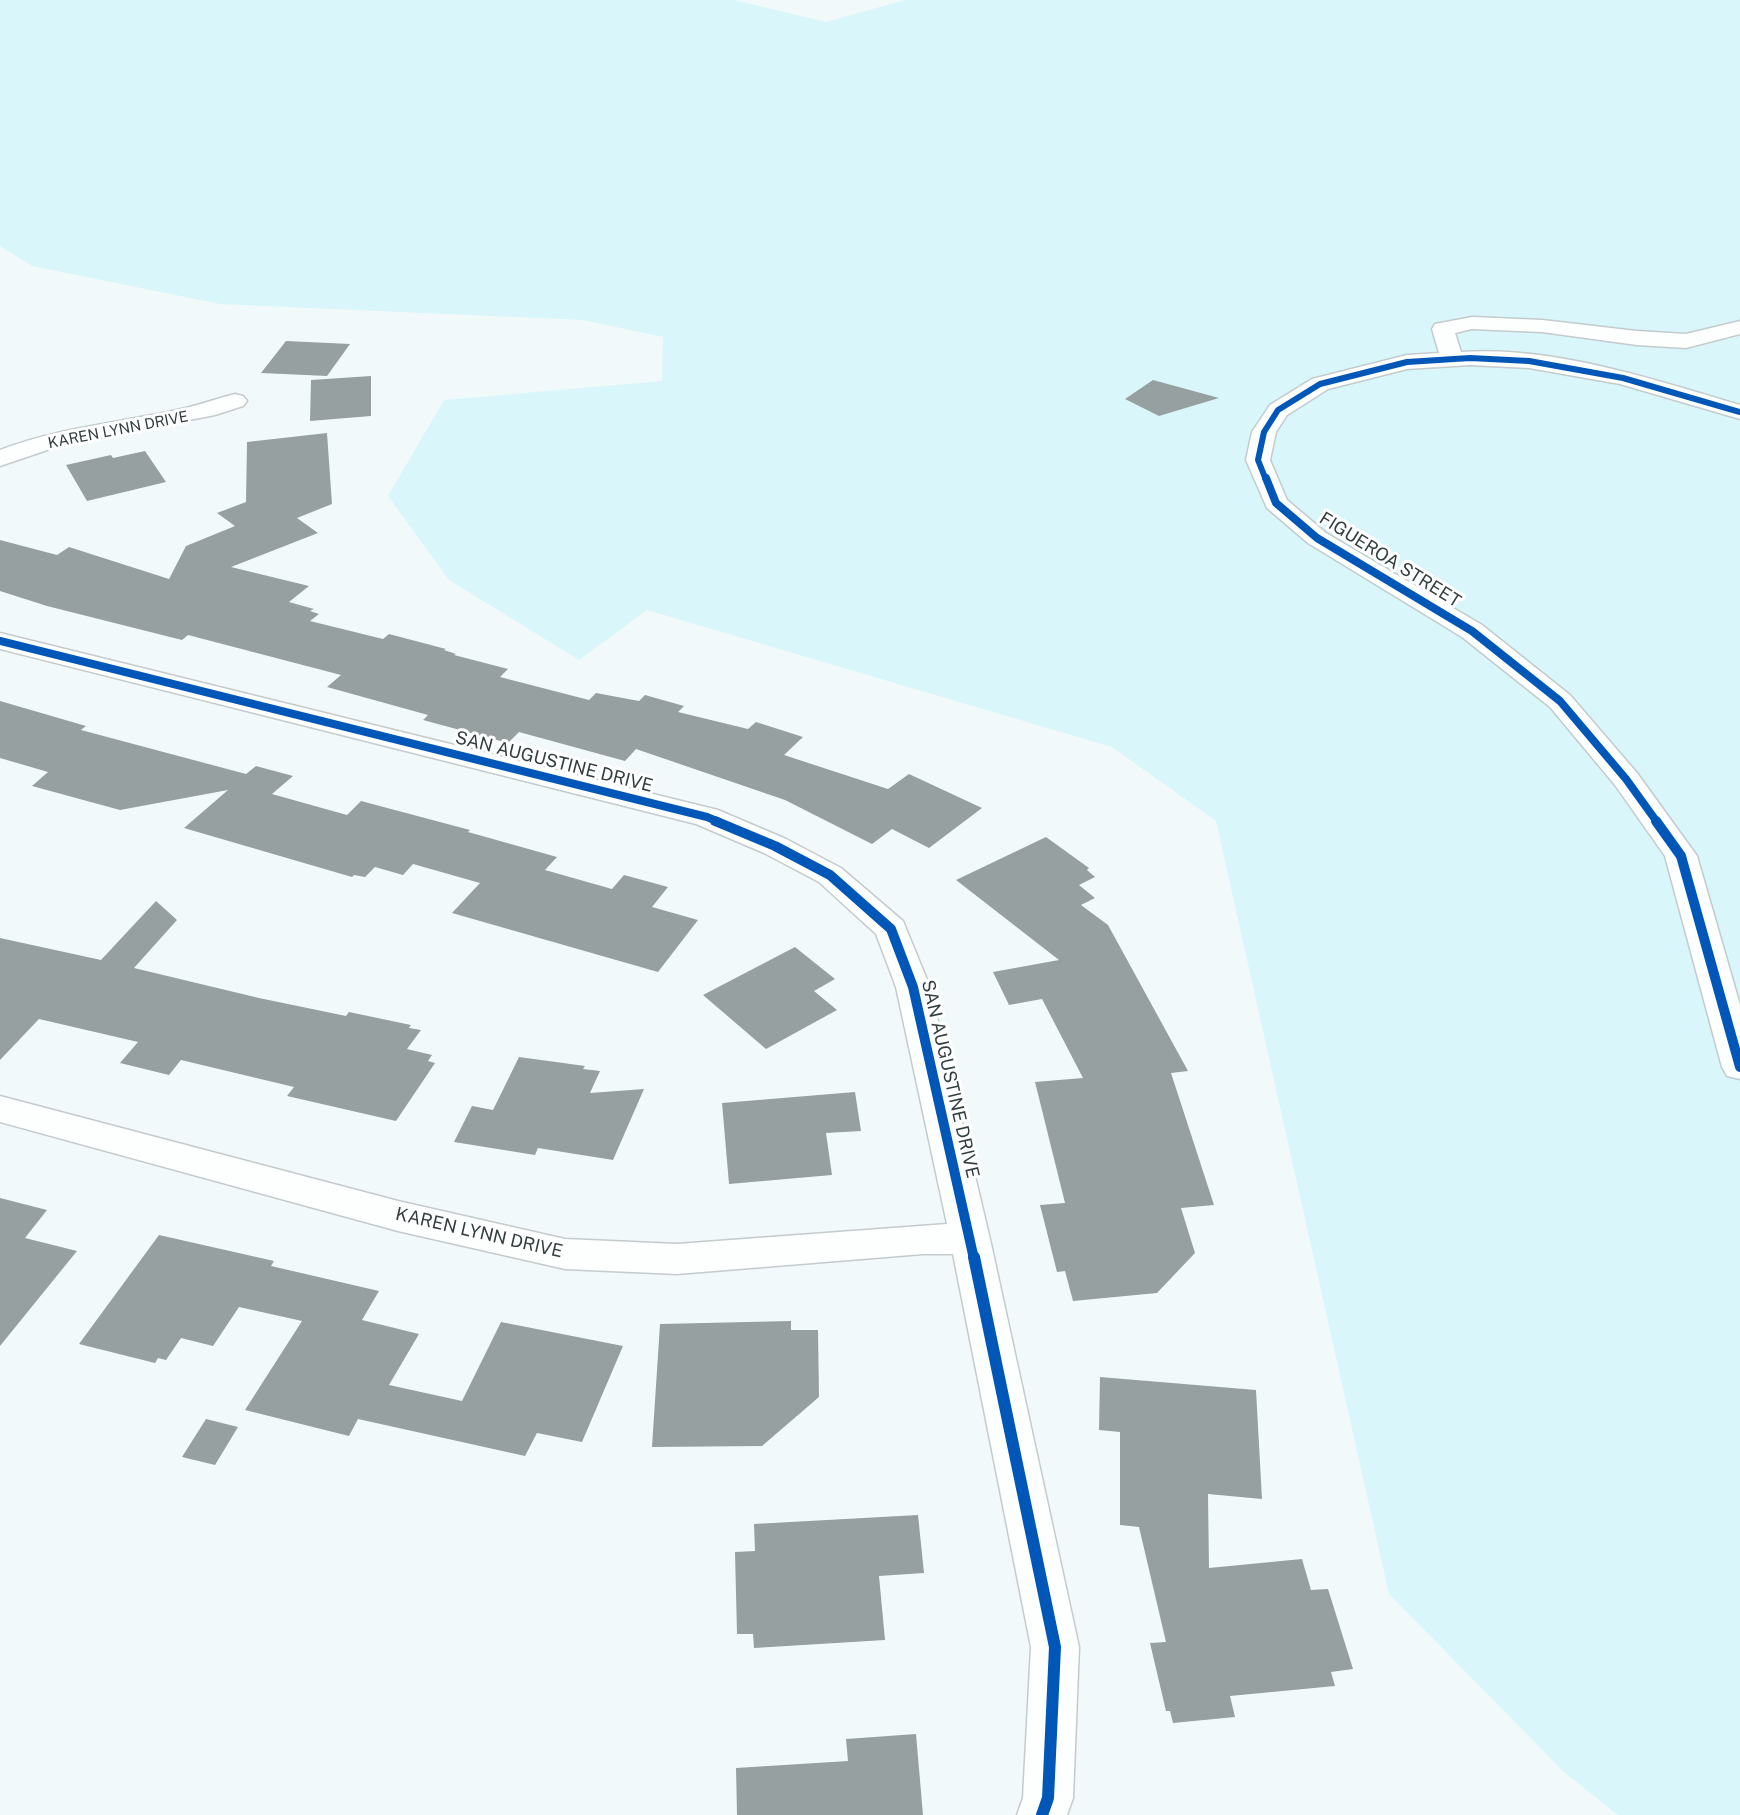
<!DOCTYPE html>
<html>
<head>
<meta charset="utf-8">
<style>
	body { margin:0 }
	canvas { display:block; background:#f2f9fa }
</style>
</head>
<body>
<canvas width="1740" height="1815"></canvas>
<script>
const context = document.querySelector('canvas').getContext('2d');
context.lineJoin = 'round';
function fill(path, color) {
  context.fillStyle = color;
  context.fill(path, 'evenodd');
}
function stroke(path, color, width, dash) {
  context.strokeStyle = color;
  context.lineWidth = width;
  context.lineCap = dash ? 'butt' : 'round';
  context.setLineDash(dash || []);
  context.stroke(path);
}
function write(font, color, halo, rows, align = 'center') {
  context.font = font + ' "Public Sans",sans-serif';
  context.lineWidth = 6;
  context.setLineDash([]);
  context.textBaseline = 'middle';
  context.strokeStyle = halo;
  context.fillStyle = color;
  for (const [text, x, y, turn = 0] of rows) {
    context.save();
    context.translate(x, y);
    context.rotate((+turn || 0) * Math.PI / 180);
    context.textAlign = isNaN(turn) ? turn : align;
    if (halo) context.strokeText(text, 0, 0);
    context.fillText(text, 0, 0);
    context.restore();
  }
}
fill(new Path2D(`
	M 0,0 L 734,0 L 826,22 L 905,0 L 1740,0 L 1740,1815 L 1618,1815 L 1565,1773 L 1389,1594 L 1216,821 L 1112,747 L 647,610 L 579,660 L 449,580 L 388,496 L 444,400 L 662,381 L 663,337 L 583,320 L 220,304 L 32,266 L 0,246 Z`), '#d9f6fb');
fill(new Path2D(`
	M 286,341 L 350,344 L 327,376 L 261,373 Z
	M 371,376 L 371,416 L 310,421 L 311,380 Z
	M 1153,380 L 1219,398 L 1159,416 L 1125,399 Z
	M 327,433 L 332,504 L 297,518 L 318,533 L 231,567 L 309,586 L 289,602 L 314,609 L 310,611 L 319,614 L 310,621 L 383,639 L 389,634 L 446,649 L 444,650 L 456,654 L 454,655 L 508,669 L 500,677 L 589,700 L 596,693 L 639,701 L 645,695 L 684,706 L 678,712 L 748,729 L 756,722 L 803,737 L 784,755 L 888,789 L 909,774 L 982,808 L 929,848 L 892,829 L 872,844 L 785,800 L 636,749 L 625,761 L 519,732 L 508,743 L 423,720 L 428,715 L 327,687 L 341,675 L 188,635 L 182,640 L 47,606 L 0,591 L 0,540 L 57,555 L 69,547 L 169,579 L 186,546 L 235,526 L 217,513 L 246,502 L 247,442 Z
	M 145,451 L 166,482 L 87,501 L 66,465 L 111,455 L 113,458 Z
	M 0,701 L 86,726 L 81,730 L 246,774 L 256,766 L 293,776 L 272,794 L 347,815 L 361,801 L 470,830 L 468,832 L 557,857 L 545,870 L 612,889 L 624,875 L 668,887 L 652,907 L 698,920 L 658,972 L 452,913 L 480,883 L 413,864 L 403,875 L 375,867 L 365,877 L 354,875 L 352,877 L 184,828 L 228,790 L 120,810 L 32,786 L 48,772 L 0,758 Z
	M 1046,837 L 1089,868 L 1087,870 L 1095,877 L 1079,885 L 1095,898 L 1081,905 L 1108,925 L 1188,1071 L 1171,1073 L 1214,1205 L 1181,1208 L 1195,1253 L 1157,1293 L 1073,1301 L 1065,1271 L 1057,1272 L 1040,1205 L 1065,1203 L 1035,1082 L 1083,1078 L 1042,999 L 1009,1005 L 993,972 L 1059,960 L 956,880 Z
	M 156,901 L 177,920 L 134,968 L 259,998 L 346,1016 L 349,1012 L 411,1025 L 409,1028 L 421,1030 L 407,1049 L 432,1055 L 428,1061 L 435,1063 L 396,1121 L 287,1096 L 294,1087 L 181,1060 L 169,1075 L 120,1063 L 138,1042 L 39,1019 L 0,1060 L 0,938 L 101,960 Z
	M 795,947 L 835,979 L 814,991 L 837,1010 L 766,1049 L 703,995 Z
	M 519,1057 L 585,1066 L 583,1069 L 600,1071 L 590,1093 L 644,1089 L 613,1160 L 538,1148 L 535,1155 L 454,1142 L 472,1106 L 493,1110 Z
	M 855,1092 L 861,1131 L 826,1133 L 832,1175 L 729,1184 L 722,1103 Z
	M 0,1198 L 47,1210 L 25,1238 L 77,1251 L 0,1346 Z
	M 159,1235 L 274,1261 L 271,1266 L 379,1291 L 362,1320 L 419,1334 L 389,1385 L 462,1401 L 501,1322 L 623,1346 L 582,1442 L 537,1433 L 525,1456 L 358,1419 L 349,1436 L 245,1410 L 302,1321 L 239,1307 L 213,1346 L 181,1338 L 166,1360 L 158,1358 L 155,1363 L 79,1344 Z
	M 791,1321 L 791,1330 L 818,1330 L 819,1397 L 762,1446 L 652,1447 L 660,1324 Z
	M 1100,1377 L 1256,1390 L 1262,1499 L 1208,1494 L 1209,1568 L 1302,1559 L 1311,1590 L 1328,1589 L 1353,1669 L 1331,1672 L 1335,1686 L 1230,1696 L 1235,1717 L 1173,1723 L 1170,1711 L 1166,1711 L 1150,1643 L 1166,1642 L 1139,1527 L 1120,1525 L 1120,1432 L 1099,1430 Z
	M 206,1419 L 238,1427 L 215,1465 L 182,1457 Z
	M 918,1515 L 924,1573 L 879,1576 L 885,1640 L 754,1648 L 753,1634 L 737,1634 L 735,1552 L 755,1551 L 754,1524 Z
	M 916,1734 L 923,1815 L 737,1815 L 736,1768 L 848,1761 L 846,1739 Z`), '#97a0a1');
const minor = new Path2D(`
	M 1472,317 L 1542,320 L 1637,331 L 1686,334 L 1740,321 L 1740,334 L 1686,348 L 1637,345 L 1542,332 L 1472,329 L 1455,333 L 1461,352 C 1554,346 1652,379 1740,405 L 1740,419 L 1620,384 L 1529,368 L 1470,365 L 1407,369 L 1328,389 L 1287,415 L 1276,432 L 1270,460 L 1287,500 L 1326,533 L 1482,625 L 1570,695 L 1637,773 L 1697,856 L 1740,1005 L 1740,1079 L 1727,1076 L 1722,1067 L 1665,856 L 1615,785 L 1550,707 L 1462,637 L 1308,543 L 1267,508 L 1246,460 L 1252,432 L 1270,405 L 1312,379 L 1407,355 L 1439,353 L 1432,329 L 1435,324 Z
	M 235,394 L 243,396 L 247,401 L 243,406 L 215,415 L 62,445 L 0,466 L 0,450 C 57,428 117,423 177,410 C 197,406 215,399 235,394 Z
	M 0,633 L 718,810 L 786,839 L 841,868 L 903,921 L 930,987 L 990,1239 L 1079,1647 L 1073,1798 L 1067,1815 L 1017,1815 L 1023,1798 L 1031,1647 L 953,1254 L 923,1254 L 677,1274 L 565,1269 L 398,1231 L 0,1122 L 0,1096 L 398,1201 L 565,1239 L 677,1244 L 947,1224 L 896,987 L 876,934 L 819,882 L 764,853 L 696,824 L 0,649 Z`);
stroke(minor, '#c3cbcd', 3);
fill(minor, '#fdfefe');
stroke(new Path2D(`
	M 1266,480 L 1258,460 L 1264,432 L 1278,410 L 1320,384 L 1407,362 L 1470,358 L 1529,361 L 1623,378 L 1740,412`), '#0057b8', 6);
stroke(new Path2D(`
	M 1266,478 L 1276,503 L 1317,538 L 1472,631 L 1560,701 L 1626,779 L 1657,822
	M 0,641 L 707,817 L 719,822`), '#0057b8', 8);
stroke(new Path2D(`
	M 715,821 L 775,846 L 830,875 L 891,929 L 913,987 L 974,1259
	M 1656,821 L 1681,856 L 1740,1067`), '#0057b8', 10);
stroke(new Path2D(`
	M 974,1257 L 1055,1647 L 1048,1798 L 1042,1815`), '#0057b8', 12);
write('15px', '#323e40', '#fff', [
	["KAREN LYNN DRIVE",118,430,-11]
]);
write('18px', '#323e40', '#fff', [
	["FIGUEROA STREET",1390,560,32],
	["SAN AUGUSTINE DRIVE",554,762,14],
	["SAN AUGUSTINE DRIVE",950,1079,77],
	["KAREN LYNN DRIVE",479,1233,13]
]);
</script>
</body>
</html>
